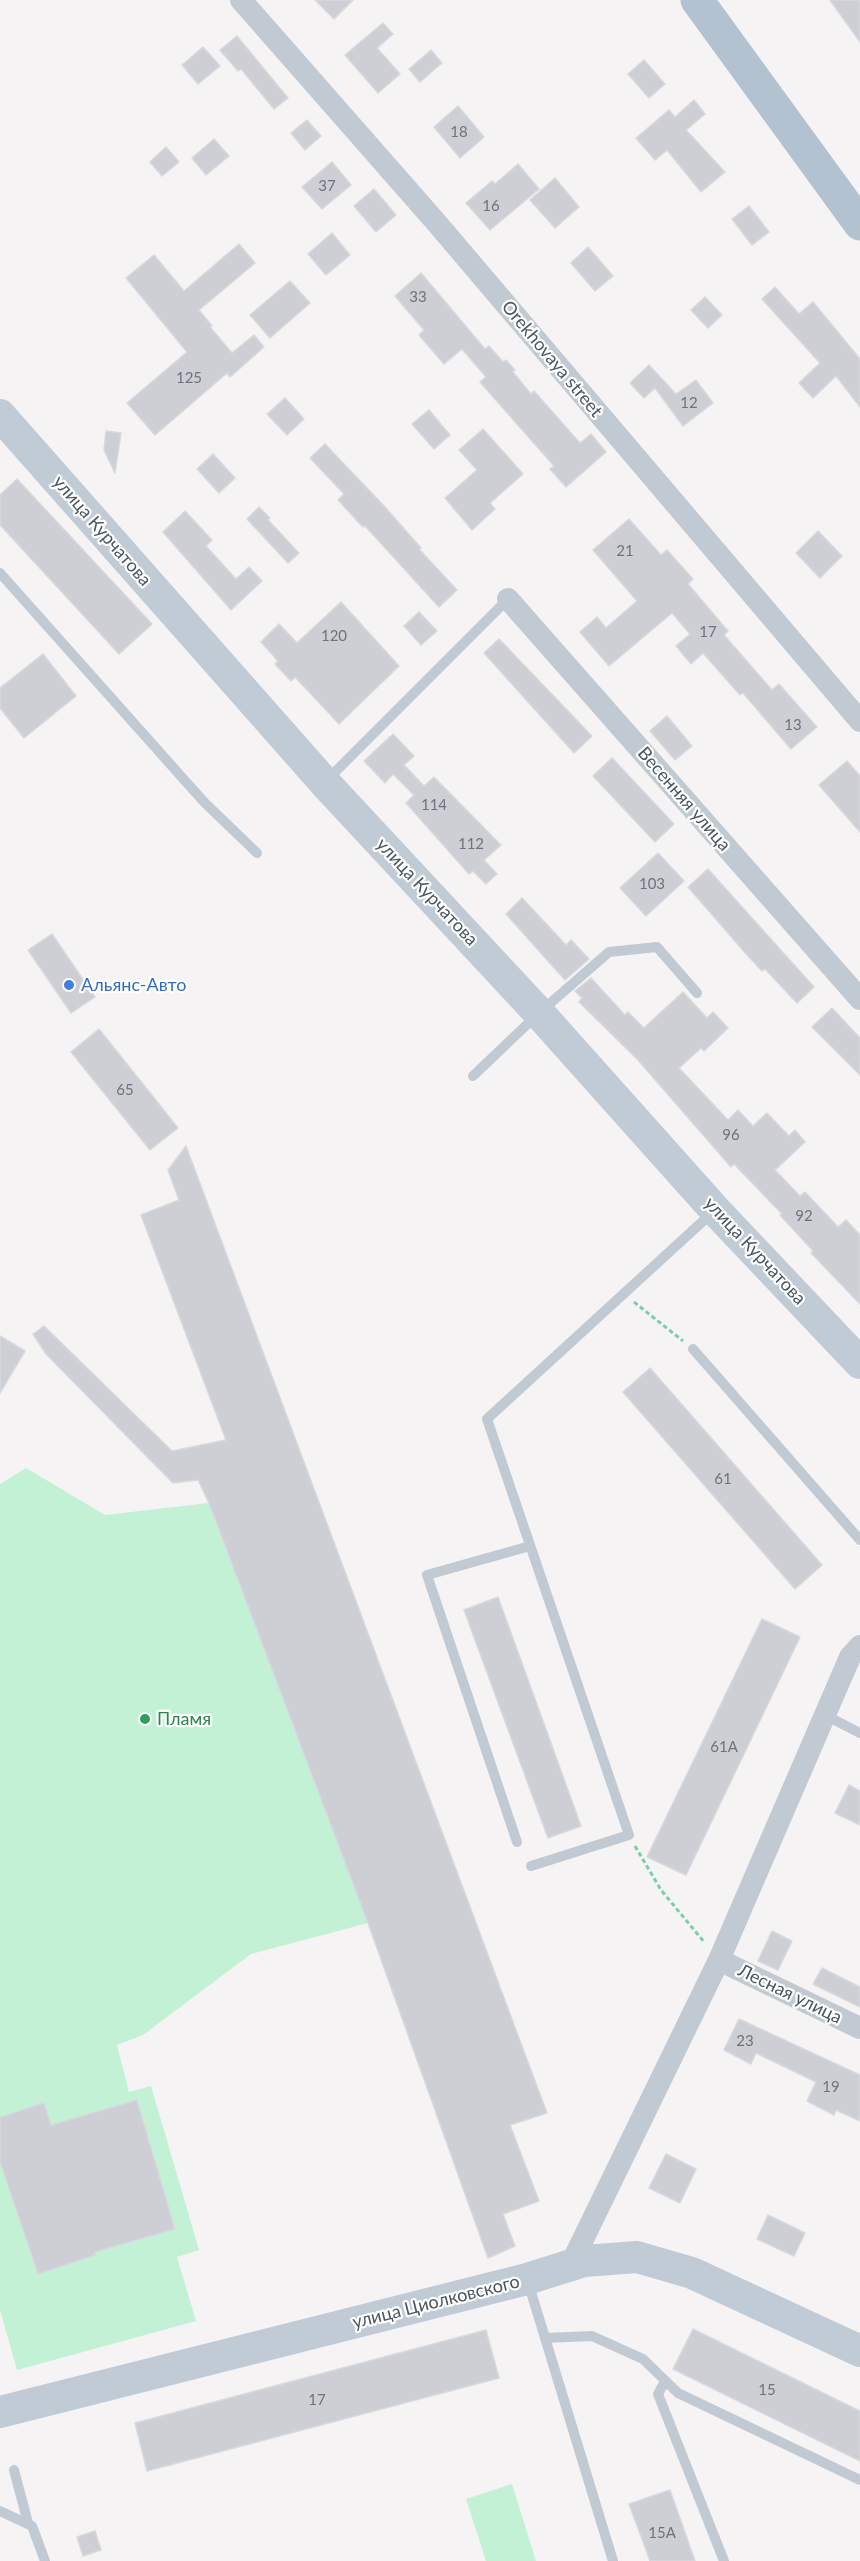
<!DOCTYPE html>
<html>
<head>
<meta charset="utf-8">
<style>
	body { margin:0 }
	canvas { display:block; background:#f5f3f3 }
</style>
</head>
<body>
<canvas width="860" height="2561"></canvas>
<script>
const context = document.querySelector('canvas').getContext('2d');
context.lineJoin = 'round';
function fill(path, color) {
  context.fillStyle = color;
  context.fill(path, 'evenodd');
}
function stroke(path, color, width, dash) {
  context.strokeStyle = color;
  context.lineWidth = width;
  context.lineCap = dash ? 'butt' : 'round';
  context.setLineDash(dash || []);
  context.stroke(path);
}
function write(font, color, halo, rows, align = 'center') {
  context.font = font + ' Lato,sans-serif';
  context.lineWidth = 4.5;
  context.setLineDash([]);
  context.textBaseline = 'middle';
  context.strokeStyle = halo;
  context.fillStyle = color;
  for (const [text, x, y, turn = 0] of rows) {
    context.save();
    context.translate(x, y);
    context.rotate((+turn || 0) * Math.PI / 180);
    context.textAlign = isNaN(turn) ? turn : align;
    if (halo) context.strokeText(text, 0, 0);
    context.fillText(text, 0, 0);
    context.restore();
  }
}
fill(new Path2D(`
	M 26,1468 L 105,1515 L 209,1503 L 368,1923 L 251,1954 L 143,2035 L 117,2045 L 129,2092 L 151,2086 L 199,2250 L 177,2257 L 196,2321 L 17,2370 L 0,2310 L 0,1484 Z
	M 512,2484 L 536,2561 L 486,2561 L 466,2499 Z`), '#c3f1d5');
const building = new Path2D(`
	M 315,0 L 353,0 L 334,19 Z
	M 830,0 L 860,0 L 860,42 Z
	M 383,23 L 393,34 L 377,48 L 400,74 L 378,93 L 345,55 Z
	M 237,36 L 288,98 L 274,109 L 241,69 L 238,71 L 220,50 Z
	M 203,47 L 220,66 L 198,84 L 182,65 Z
	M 431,50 L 442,63 L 420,82 L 409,69 Z
	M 644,60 L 665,84 L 649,98 L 628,74 Z
	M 694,100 L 705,114 L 686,130 L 725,172 L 701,192 L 667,150 L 655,160 L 636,138 L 669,110 L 675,117 Z
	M 458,106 L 484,137 L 460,158 L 434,127 Z
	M 307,120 L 321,136 L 305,150 L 291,133 Z
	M 214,139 L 229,156 L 206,175 L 192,158 Z
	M 166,147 L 179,162 L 162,176 L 150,162 Z
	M 332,162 L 351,185 L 322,209 L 302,187 Z
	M 518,164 L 539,189 L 490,230 L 466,203 L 492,181 L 495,184 Z
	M 555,178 L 579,207 L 555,228 L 530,200 Z
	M 374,189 L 396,215 L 376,232 L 354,206 Z
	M 749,206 L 769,232 L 752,245 L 732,219 Z
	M 332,233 L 350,255 L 326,275 L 308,254 Z
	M 239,244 L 255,263 L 199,310 L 212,326 L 210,327 L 232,353 L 254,335 L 264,347 L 230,377 L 227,373 L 155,435 L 127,403 L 187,352 L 126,278 L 154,255 L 184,291 Z
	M 588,247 L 613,276 L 595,291 L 571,263 Z
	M 421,273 L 485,349 L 489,346 L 503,362 L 506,360 L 515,370 L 513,372 L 531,394 L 534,391 L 580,443 L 591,434 L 606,452 L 566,487 L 550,469 L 554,466 L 480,382 L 486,377 L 462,349 L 444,364 L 419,335 L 424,330 L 395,296 Z
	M 290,281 L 310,303 L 270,338 L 250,315 Z
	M 775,287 L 799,314 L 813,302 L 860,359 L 860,407 L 836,376 L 813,398 L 799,383 L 820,363 L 762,299 Z
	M 705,297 L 722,315 L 708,328 L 691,310 Z
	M 649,365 L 676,394 L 696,380 L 713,403 L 683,426 L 655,388 L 644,398 L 630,383 Z
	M 285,398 L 304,419 L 287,435 L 267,414 Z
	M 429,410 L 450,435 L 434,449 L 412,424 Z
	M 483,429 L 523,474 L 490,503 L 495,509 L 472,530 L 445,498 L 477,470 L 459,450 Z
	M 106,431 L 121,433 L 115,473 L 104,450 Z
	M 325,444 L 385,507 L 421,548 L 419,549 L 457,590 L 439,607 L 365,526 L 363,527 L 338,500 L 344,494 L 310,458 Z
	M 213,454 L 235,478 L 219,493 L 197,469 Z
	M 17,479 L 152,624 L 119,654 L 0,525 L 0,495 Z
	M 259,507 L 270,518 L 268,520 L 299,553 L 288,563 L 247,519 Z
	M 185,511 L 212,540 L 206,546 L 236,579 L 249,567 L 262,581 L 231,610 L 163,532 Z
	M 629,519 L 661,555 L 667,550 L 693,579 L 688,584 L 728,631 L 724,635 L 772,690 L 779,684 L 817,727 L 791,749 L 743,693 L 740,695 L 703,653 L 691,664 L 676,646 L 690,634 L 672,613 L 609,666 L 580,632 L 597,617 L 606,628 L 637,601 L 593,550 Z
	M 818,531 L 842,556 L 820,578 L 796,553 Z
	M 341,602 L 399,666 L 339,724 L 295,677 L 291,681 L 275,664 L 278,661 L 261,642 L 279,624 L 297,643 Z
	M 419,612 L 437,631 L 421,645 L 404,626 Z
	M 499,639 L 592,736 L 574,753 L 484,653 Z
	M 43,654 L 76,696 L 24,738 L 0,708 L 0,688 Z
	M 667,716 L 692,746 L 675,760 L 650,731 Z
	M 393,734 L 414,756 L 404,765 L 424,786 L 434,777 L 501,845 L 484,860 L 497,874 L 486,884 L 473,871 L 469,874 L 406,803 L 414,795 L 393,774 L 385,783 L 364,761 Z
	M 612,758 L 674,824 L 655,842 L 593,776 Z
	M 847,761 L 860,776 L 860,832 L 819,785 Z
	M 658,853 L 684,881 L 646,916 L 620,888 Z
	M 708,869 L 814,987 L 797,1003 L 765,969 L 762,971 L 747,955 L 688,887 Z
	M 522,898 L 566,945 L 571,940 L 589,959 L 565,980 L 506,914 Z
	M 52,934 L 95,997 L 71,1013 L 28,950 Z
	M 591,978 L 625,1015 L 628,1012 L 644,1028 L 683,992 L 707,1018 L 713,1012 L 728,1028 L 704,1051 L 701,1048 L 679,1068 L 728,1120 L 738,1110 L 753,1126 L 767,1113 L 789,1136 L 795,1130 L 805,1142 L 775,1170 L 800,1196 L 805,1192 L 838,1227 L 846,1220 L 860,1235 L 860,1304 L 811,1253 L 813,1251 L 780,1215 L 782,1214 L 734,1164 L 731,1167 L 637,1059 L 579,1002 L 582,998 L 575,991 Z
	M 832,1008 L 860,1038 L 860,1075 L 812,1027 Z
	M 99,1029 L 178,1128 L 150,1150 L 71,1052 Z
	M 186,1146 L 547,2113 L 510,2125 L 539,2201 L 503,2214 L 515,2246 L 488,2258 L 368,1923 L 209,1503 L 198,1480 L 173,1483 L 46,1354 L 33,1334 L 44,1326 L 172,1451 L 226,1440 L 141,1215 L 179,1200 L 168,1170 Z
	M 0,1336 L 25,1351 L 0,1393 Z
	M 650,1368 L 822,1565 L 795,1589 L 623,1392 Z
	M 498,1597 L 581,1826 L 548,1838 L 464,1610 Z
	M 762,1619 L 800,1637 L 686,1875 L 647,1857 Z
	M 849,1785 L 860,1791 L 860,1825 L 835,1813 Z
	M 772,1931 L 792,1941 L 778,1970 L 758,1961 Z
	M 822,1968 L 860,1987 L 860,2007 L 813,1984 Z
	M 739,2019 L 860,2075 L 860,2121 L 836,2110 L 834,2115 L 807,2101 L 816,2082 L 756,2053 L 751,2064 L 724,2050 Z
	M 137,2100 L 175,2229 L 95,2252 L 95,2255 L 38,2274 L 0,2162 L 0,2117 L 44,2103 L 51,2125 Z
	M 666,2154 L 696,2169 L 680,2203 L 649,2188 Z
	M 768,2215 L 805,2233 L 794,2256 L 757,2239 Z
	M 693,2329 L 860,2411 L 860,2461 L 673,2369 Z
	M 486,2330 L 499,2378 L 147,2471 L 135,2423 Z
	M 670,2490 L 695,2561 L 650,2561 L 629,2504 Z
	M 95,2531 L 101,2550 L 83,2556 L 77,2537 Z`);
fill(building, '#cdcfd5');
stroke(building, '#d7d9de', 1.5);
stroke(new Path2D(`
	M 634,1302 L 683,1341
	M 635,1846 L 661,1890 L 705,1943`), '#7ad0a6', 3, [4.5, 3]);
stroke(new Path2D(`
	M 0,573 L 204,802 L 257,853
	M 327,780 L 508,599
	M 473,1076 L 539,1013 L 609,952 L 657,947 L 697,993
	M 693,1349 L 860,1540
	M 825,1715 L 860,1733
	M 517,1842 L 427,1575 L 530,1546
	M 531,1866 L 629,1835 L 487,1419 L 714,1211
	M 528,2282 L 613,2561
	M 545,2338 L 592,2336 L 643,2359 L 678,2393 L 860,2480
	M 665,2381 L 658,2394 L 724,2561
	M 14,2470 L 28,2523
	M 0,2511 L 32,2526 L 45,2561`), '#c1cad2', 10);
stroke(new Path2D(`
	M 241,0 L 435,221 L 860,721
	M 508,599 L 860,999
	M 719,1960 L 860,2028
	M 570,2266 L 719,1960 L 850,1657 L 860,1646`), '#c1cad2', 22);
stroke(new Path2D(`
	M 0,415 L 324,782 L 539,1013 L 715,1210 L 860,1363
	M 0,2412 L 527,2279 L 584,2261 L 637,2257 L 692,2273 L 860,2351`), '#c1cbd6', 32);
stroke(new Path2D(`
	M 697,0 L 860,224`), '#b3c2d1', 33);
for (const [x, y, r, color] of [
	[69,985,6,"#3f7fe0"],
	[145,1719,6,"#2e9e5b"]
]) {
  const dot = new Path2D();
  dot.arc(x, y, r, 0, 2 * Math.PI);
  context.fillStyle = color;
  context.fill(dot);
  stroke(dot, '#fff', 2);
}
write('15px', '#6b747e', null, [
	["18",459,132],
	["37",327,186],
	["16",491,206],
	["33",418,297],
	["125",189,378],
	["12",689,403],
	["21",625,551],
	["17",708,632],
	["120",334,636],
	["13",793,725],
	["114",434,805],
	["112",471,844],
	["103",652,884],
	["65",125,1090],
	["96",731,1135],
	["92",804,1216],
	["61",723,1479],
	["61А",724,1747],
	["23",745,2041],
	["19",831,2087],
	["15",767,2390],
	["17",317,2400],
	["15А",662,2533]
]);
write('18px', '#4a5661', '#fff', [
	["Orekhovaya street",552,359,50],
	["улица Курчатова",102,531,49],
	["Весенняя улица",684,799,49],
	["улица Курчатова",427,892,47],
	["улица Курчатова",755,1251,47],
	["Лесная улица",790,1994,26],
	["улица Циолковского",436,2302,-14]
]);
write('18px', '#366cbe', '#fff', [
	["Альянс-Авто",81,985]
], 'left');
write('18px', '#27864d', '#fff', [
	["Пламя",157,1719]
], 'left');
</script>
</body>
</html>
